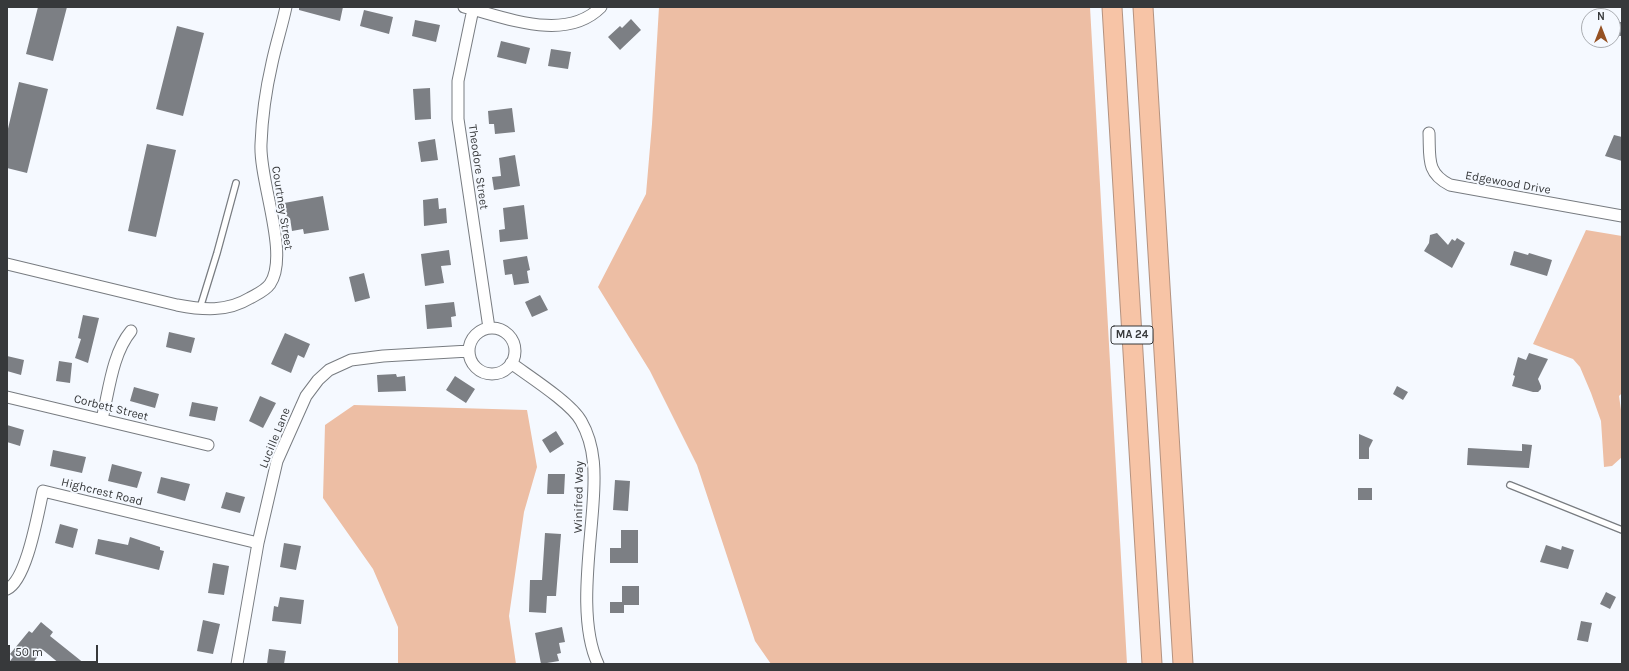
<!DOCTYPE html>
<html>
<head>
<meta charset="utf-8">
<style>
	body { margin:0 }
	#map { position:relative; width:1629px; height:671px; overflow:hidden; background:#f5f9ff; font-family:Karla,sans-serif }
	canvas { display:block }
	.frame { position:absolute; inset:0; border:8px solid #37393b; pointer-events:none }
	.north { position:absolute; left:1581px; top:8px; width:40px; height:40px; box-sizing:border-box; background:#f5f9ff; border:1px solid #a9acb1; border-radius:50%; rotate:0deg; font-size:11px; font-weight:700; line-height:16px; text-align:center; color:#37393b }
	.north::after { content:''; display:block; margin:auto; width:14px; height:18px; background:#955123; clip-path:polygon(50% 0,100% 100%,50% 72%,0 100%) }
	.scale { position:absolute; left:8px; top:645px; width:90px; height:18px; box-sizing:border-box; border:2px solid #37393b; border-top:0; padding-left:5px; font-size:12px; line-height:14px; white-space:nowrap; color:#37393b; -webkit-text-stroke:3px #f5f9ff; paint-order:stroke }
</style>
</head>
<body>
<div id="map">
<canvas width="1629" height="671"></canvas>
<div class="frame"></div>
<div class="north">N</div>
<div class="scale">50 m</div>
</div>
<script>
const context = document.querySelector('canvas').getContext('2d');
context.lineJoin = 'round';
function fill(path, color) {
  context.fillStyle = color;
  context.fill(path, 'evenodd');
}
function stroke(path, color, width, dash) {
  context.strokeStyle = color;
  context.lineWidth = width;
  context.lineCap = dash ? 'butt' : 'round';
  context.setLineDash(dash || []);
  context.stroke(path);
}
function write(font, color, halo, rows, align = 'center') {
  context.font = font + ' Karla,sans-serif';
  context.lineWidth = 4;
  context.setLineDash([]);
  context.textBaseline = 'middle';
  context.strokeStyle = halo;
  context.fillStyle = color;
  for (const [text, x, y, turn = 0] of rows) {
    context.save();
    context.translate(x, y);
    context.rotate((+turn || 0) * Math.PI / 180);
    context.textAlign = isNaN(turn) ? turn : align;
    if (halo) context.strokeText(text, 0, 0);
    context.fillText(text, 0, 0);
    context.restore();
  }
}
fill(new Path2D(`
	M 659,7 L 1090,7 L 1127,664 L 771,664 L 755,641 L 697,465 L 650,371 L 598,287 L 646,194 L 652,124 Z
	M 1586,230 L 1622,236 L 1622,393 L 1619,396 L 1622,417 L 1622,457 L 1612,466 L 1604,467 L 1601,421 L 1591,393 L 1580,367 L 1573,359 L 1533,344 Z
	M 354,405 L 527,410 L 537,467 L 524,512 L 509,616 L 516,664 L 398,664 L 398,627 L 373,569 L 323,498 L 325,425 Z`), '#edbea4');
fill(new Path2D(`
	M 38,7 L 67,7 L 53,61 L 26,54 Z
	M 299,7 L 343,7 L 340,21 L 299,10 Z
	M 364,10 L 393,17 L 389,34 L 360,26 Z
	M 631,19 L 641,30 L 620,50 L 608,37 L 620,26 L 622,28 Z
	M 415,20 L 440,25 L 436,42 L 412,36 Z
	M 1613,22 L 1622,22 L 1622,36 L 1613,36 Z
	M 177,26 L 204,33 L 183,116 L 156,109 Z
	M 501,41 L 530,48 L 526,64 L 497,57 Z
	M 551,49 L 571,52 L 568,69 L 548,66 Z
	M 19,82 L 48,89 L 27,173 L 7,168 L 7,133 Z
	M 430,88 L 431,119 L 415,120 L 413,89 Z
	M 512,108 L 515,132 L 495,134 L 494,124 L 489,124 L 488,111 Z
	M 1614,135 L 1622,137 L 1622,161 L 1605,156 Z
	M 435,139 L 438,160 L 421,162 L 418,142 Z
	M 147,144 L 176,150 L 156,237 L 128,231 Z
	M 515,155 L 520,186 L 494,190 L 492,177 L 501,176 L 499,158 Z
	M 323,196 L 329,230 L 304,234 L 303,229 L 292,231 L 290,218 L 287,218 L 284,203 Z
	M 438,198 L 439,209 L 446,208 L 447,223 L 424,226 L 423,200 Z
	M 524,205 L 528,239 L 500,242 L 499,230 L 505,229 L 503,208 Z
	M 1437,233 L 1448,245 L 1452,239 L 1455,241 L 1457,238 L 1465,243 L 1452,268 L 1424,251 L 1429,243 L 1430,235 Z
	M 449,250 L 451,265 L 441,266 L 444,283 L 425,286 L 421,254 Z
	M 1514,251 L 1528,255 L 1529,253 L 1552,260 L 1547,276 L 1510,265 Z
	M 527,256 L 530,270 L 527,271 L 529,283 L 514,285 L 512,274 L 505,275 L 503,260 Z
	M 364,273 L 370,298 L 355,302 L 349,277 Z
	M 540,295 L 548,310 L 532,317 L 525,302 Z
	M 454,302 L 456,316 L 451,317 L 452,327 L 427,329 L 425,305 Z
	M 83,315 L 99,318 L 88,363 L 75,358 L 81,339 L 78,338 Z
	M 169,332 L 195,338 L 191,353 L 166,347 Z
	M 285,333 L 310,344 L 304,358 L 298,355 L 291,373 L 271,364 Z
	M 1529,353 L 1548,359 L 1538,379 L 1541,386 L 1541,389 L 1538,392 L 1533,392 L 1512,386 L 1515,376 L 1513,375 L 1518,357 L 1526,360 Z
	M 7,356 L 24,360 L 21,375 L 7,371 Z
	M 59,361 L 72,363 L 70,383 L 56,381 Z
	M 396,374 L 397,377 L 405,376 L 406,391 L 378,392 L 377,375 Z
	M 455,376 L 475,389 L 466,403 L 446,390 Z
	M 1397,386 L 1408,392 L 1403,400 L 1393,394 Z
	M 134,387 L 159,394 L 155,408 L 130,401 Z
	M 260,396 L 276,403 L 263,428 L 249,421 Z
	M 192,402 L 218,407 L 215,421 L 189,416 Z
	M 7,425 L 24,430 L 20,446 L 7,442 Z
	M 556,431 L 564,444 L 550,453 L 542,440 Z
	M 1359,434 L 1373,440 L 1369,448 L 1369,459 L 1359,459 Z
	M 1522,444 L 1532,445 L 1529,468 L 1467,465 L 1468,448 L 1522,451 Z
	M 53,450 L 86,457 L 82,473 L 50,466 Z
	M 112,464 L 142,472 L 137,488 L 108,481 Z
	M 548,474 L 565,474 L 564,494 L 547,494 Z
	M 161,477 L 190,484 L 185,501 L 157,493 Z
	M 615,480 L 630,481 L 628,511 L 613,510 Z
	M 1358,488 L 1372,488 L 1372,500 L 1358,500 Z
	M 226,492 L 245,497 L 240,513 L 221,508 Z
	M 60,524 L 78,529 L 73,548 L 55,543 Z
	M 621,530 L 638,530 L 638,563 L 610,563 L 610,548 L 621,548 Z
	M 545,533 L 561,534 L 556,596 L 547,596 L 546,613 L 529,612 L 530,580 L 542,580 Z
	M 130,537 L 160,547 L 160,550 L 164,551 L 159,570 L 95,554 L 98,539 L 128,545 Z
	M 284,543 L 301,546 L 296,570 L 280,567 Z
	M 1546,545 L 1561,550 L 1562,546 L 1574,550 L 1568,569 L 1540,562 Z
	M 213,563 L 229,566 L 224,595 L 208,593 Z
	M 622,586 L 639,586 L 639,605 L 624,605 L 624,613 L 610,613 L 610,602 L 622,602 Z
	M 1606,592 L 1616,597 L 1610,609 L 1600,604 Z
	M 280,597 L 304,600 L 301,624 L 272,621 L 274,606 L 278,607 Z
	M 203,620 L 220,624 L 213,654 L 197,651 Z
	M 1581,621 L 1592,623 L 1588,642 L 1577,640 Z
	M 41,622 L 53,632 L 50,636 L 85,664 L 60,664 L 43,650 L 32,664 L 8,664 L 13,657 L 10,654 L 29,631 L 32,633 Z
	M 562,627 L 565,642 L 559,643 L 561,653 L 557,654 L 559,661 L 541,664 L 535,633 Z
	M 269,649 L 286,651 L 284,664 L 267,664 Z`), '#7c7f84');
const service = new Path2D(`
	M 200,308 L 217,253 L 236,183
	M 1510,485 L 1622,530`);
const minor = new Path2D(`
	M 464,7 C 505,17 565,43 601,7
	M 473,9 L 458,81 L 458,119 L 489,328
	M 1429,133 C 1430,158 1426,173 1450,185 L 1622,216
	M 7,264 L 177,305 C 203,310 227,312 250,298 C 257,294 265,291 270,284 C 290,255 259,181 261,144 C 262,117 266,89 272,63 C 276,44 282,26 286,7
	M469 351a23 23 0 1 1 46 0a23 23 0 1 1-46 0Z
	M 511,363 C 530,377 571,403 581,421 C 596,447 595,476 593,504 C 590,552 578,621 598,664
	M 7,397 L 208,445
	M 102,419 C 109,391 112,354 131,331
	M 7,589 C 27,580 38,512 43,491 L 258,543
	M 237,664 L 258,543 L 277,461 L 306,396 L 318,380 L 329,370 L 351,360 L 383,356 L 469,351`);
const motorway = new Path2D(`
	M 1112,7 L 1152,664
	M 1143,7 L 1183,664`);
stroke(service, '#787c81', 8);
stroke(minor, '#787c81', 13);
stroke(motorway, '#b49381', 21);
stroke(service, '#fff', 5.5);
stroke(minor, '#fff', 11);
stroke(motorway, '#f7c4a6', 19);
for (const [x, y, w] of [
	[1132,335,42]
]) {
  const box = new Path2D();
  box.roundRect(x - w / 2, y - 9, w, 18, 3);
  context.fillStyle = '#f5f9ff';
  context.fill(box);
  stroke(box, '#37393b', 1);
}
write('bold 11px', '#37393b', null, [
	["MA 24",1132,335]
]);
write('12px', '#37393b', '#f5f9ff', [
	["Theodore Street",478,167,82],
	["Edgewood Drive",1508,183,10],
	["Courtney Street",282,208,81],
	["Corbett Street",111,408,14],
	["Lucille Lane",275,438,-68],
	["Highcrest Road",102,492,14],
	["Winifred Way",579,497,-89]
]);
</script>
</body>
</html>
